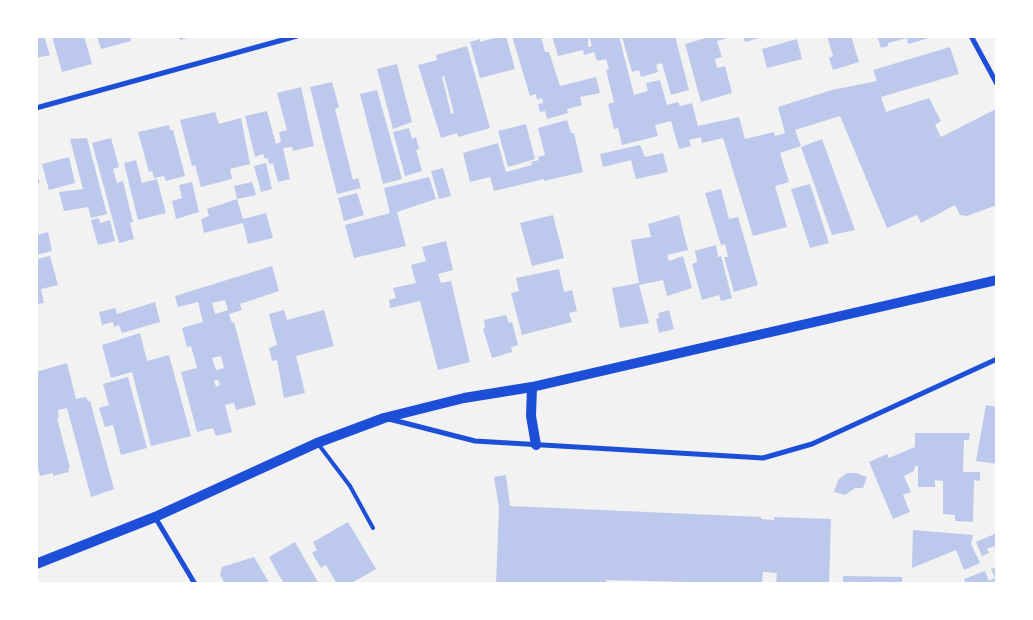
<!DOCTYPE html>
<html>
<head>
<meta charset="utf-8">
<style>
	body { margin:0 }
	#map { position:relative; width:1033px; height:620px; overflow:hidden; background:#f2f2f2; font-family:"Public Sans",sans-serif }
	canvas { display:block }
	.frame { position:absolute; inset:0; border:38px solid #fff; pointer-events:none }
</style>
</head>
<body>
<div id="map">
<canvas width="1033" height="620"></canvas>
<div class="frame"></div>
</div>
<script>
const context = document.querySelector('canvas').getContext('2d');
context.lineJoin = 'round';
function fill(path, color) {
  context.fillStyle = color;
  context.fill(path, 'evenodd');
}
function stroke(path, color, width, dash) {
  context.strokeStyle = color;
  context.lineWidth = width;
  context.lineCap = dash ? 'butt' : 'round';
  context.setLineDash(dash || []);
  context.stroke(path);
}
fill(new Path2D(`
	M 36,36 L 44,36 L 50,55 L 36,58 Z
	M 52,36 L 84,36 L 92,64 L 62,72 Z
	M 97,36 L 130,36 L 131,41 L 101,49 Z
	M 179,36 L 191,36 L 191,37 L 180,40 Z
	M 502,36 L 506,36 L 515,69 L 480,78 L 470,42 L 480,39 L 480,42 Z
	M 512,36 L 541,36 L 545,52 L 549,52 L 560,86 L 596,77 L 600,93 L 580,97 L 582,105 L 567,109 L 568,113 L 547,119 L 545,111 L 540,112 L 538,104 L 543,103 L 542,98 L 537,100 L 536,94 L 530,96 Z
	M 552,36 L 619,36 L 634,95 L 648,91 L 646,83 L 660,80 L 667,105 L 678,102 L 680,106 L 692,103 L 698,126 L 739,117 L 745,139 L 774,132 L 775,136 L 785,133 L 778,107 L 832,90 L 877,81 L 873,70 L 950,47 L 959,74 L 881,97 L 886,112 L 929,98 L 941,121 L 935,125 L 941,137 L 996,109 L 997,205 L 967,216 L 960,215 L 955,205 L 921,223 L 917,215 L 887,228 L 840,116 L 795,130 L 801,146 L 780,153 L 789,182 L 775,186 L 787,227 L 753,236 L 723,138 L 702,143 L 701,137 L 689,140 L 691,146 L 679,149 L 671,121 L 655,125 L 658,136 L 622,145 L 618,128 L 614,129 L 608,104 L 614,102 L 606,70 L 609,69 L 606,59 L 597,61 L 594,52 L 584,55 L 583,50 L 558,56 ZM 588,39 L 590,39 L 592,46 L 588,47 Z
	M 675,36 L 689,90 L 671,95 L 662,63 L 656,65 L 658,72 L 641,77 L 639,70 L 632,72 L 622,37 Z
	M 713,36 L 728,36 L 728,38 L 717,41 L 722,57 L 715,59 L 717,68 L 725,66 L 732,93 L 701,102 L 685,44 Z
	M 743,36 L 758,36 L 759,38 L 745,42 Z
	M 827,36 L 851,36 L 859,62 L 833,70 L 829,58 L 833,56 Z
	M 877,36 L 933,36 L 933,37 L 908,44 L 907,38 L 888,43 L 888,46 L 881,48 Z
	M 797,39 L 802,59 L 767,68 L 762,49 Z
	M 467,46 L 490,128 L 458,137 L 457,133 L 441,138 L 418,65 L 437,60 L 436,55 ZM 442,76 L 444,76 L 454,113 L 451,114 Z
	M 397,64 L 412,122 L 393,129 L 377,69 Z
	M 332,82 L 339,107 L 335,109 L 353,180 L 358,178 L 361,188 L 337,194 L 310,87 Z
	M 301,87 L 314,146 L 293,151 L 292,147 L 283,148 L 290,179 L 278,182 L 273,163 L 269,164 L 268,158 L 265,159 L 263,154 L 255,157 L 245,116 L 267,111 L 276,144 L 281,142 L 279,132 L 287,130 L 277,93 Z
	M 377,90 L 402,179 L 383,184 L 360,94 Z
	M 215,112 L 219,124 L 241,118 L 250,164 L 230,169 L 232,179 L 201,187 L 195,165 L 192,166 L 180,120 Z
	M 567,120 L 571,133 L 574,133 L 583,172 L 544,181 L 544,179 L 494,191 L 490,177 L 470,182 L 463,153 L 498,143 L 506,172 L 532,165 L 531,162 L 539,160 L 538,157 L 545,155 L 538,128 Z
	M 526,124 L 535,159 L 508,167 L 498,131 Z
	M 169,125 L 170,130 L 173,130 L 185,176 L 166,181 L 164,176 L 154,178 L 152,171 L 149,172 L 138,132 Z
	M 409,128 L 412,139 L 416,137 L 419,149 L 416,150 L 422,171 L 405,176 L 393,132 Z
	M 87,138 L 107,214 L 91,218 L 88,207 L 64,211 L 59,192 L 83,189 L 70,139 Z
	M 111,138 L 119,167 L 113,169 L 117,183 L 123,181 L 133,222 L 130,223 L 134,239 L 119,243 L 92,143 Z
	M 822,139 L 855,230 L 832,235 L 801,147 Z
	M 640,145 L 645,157 L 663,153 L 668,172 L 636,179 L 631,160 L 603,167 L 600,154 Z
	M 69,157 L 75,183 L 49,190 L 42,164 Z
	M 136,160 L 142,183 L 157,179 L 166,213 L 138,220 L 124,163 Z
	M 266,163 L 272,189 L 261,192 L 254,166 Z
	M 443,168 L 451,196 L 439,199 L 431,171 Z
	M 36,172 L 40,183 L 36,184 Z
	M 429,177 L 436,199 L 397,212 L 406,246 L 354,258 L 345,225 L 390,213 L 384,188 Z
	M 192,182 L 199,212 L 176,219 L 172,201 L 182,198 L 179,185 Z
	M 252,182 L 256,195 L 237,199 L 243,219 L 266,213 L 273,238 L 248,244 L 243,223 L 204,233 L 201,219 L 209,216 L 207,209 L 237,199 L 234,186 Z
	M 810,184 L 829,243 L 810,248 L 791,189 Z
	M 721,189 L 729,219 L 738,217 L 758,285 L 734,292 L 724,257 L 728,257 L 725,244 L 721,245 L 705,193 Z
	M 357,193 L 364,215 L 344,221 L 338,198 Z
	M 553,215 L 564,258 L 532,266 L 520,223 Z
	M 679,215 L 688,250 L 667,255 L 669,261 L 683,256 L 692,288 L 667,296 L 663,280 L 639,285 L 649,323 L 620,328 L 612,288 L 639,283 L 631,240 L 651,237 L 648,224 Z
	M 99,218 L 100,223 L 110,220 L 115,241 L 98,245 L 91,220 Z
	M 48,232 L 52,251 L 36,255 L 36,235 Z
	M 446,241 L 453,270 L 438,274 L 441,283 L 451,281 L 470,362 L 438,370 L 420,301 L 390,308 L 389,300 L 396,298 L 393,288 L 416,283 L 411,265 L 426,261 L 422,247 Z
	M 716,245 L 718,257 L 721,256 L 732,298 L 721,301 L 719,295 L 702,300 L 692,264 L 697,262 L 695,251 Z
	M 50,256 L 58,285 L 41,289 L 44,303 L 36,304 L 36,259 Z
	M 272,266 L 279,291 L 240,304 L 242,310 L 229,314 L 232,323 L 234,322 L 256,405 L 236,410 L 234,403 L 225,405 L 232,432 L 216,436 L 213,428 L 197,432 L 181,372 L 197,368 L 191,346 L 187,347 L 182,328 L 203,322 L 198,302 L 178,307 L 175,296 ZM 225,300 L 228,310 L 215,314 L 212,303 ZM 221,356 L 224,368 L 216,370 L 212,358 ZM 214,380 L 218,380 L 220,385 L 216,387 Z
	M 559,269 L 564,292 L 572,290 L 577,311 L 569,313 L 572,322 L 522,335 L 511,293 L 519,291 L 516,278 Z
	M 155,302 L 160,322 L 122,333 L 119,325 L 114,327 L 113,322 L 102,325 L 99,312 L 115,308 L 117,314 Z
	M 284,310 L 287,320 L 324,310 L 334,346 L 296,356 L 305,393 L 284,398 L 277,360 L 272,361 L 269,348 L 277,345 L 269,314 Z
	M 669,310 L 674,329 L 659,333 L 656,319 L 659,318 L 658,313 Z
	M 506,315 L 509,323 L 512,322 L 518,345 L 511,347 L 512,352 L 492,358 L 483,329 L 485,328 L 484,320 Z
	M 140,333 L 147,361 L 169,355 L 191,436 L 151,446 L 132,372 L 111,378 L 102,345 Z
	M 67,363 L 76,399 L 86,397 L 88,401 L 90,401 L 114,489 L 91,497 L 67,408 L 58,410 L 59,418 L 57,418 L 70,468 L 68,469 L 69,472 L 53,476 L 53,473 L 40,476 L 36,461 L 36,372 Z
	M 128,377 L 147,448 L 121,455 L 113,425 L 105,427 L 99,408 L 109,405 L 103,384 Z
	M 986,405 L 997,407 L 997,464 L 976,461 Z
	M 915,433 L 970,433 L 969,440 L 964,440 L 963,472 L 980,472 L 980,481 L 974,480 L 973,522 L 955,521 L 955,515 L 943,514 L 943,481 L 935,480 L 935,487 L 918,487 L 918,466 L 915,466 L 914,471 L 904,476 L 911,492 L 903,495 L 910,512 L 893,519 L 869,462 L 887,454 L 889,458 L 915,447 Z
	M 847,473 L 856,473 L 867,477 L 863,488 L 855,488 L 845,495 L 834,492 L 838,480 Z
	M 506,475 L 510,506 L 761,517 L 761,519 L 774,520 L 774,517 L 831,519 L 829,584 L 776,584 L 777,573 L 763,572 L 762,584 L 606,580 L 606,584 L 496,584 L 499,508 L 494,477 Z
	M 348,522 L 376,569 L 350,584 L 337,584 L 326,565 L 321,568 L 312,553 L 317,550 L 313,542 Z
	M 913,530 L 973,535 L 971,544 L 980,563 L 964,570 L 956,550 L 912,568 Z
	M 997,533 L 997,553 L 994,546 L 987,549 L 989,553 L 982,556 L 976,542 Z
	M 295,542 L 319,584 L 284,584 L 269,557 Z
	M 254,557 L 270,584 L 225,584 L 220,575 L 222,567 Z
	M 997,567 L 997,584 L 966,584 L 964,579 L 985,571 L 989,581 L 995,578 L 991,569 Z
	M 843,576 L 902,577 L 902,584 L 843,584 Z`), '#bdc9ec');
stroke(new Path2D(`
	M 319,445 L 350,486 L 373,528`), '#1d4ed8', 4);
stroke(new Path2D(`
	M 971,36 L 997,84
	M 36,108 L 297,36
	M 389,419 L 475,441 L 763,458 L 812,444 L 997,359
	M 155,517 L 195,584`), '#1d4ed8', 5);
stroke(new Path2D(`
	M 532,387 L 531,416 L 536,445
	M 36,564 L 155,517 L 317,443 L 384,418 L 464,398 L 532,387 L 997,280`), '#1d4ed8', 10);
</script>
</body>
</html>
